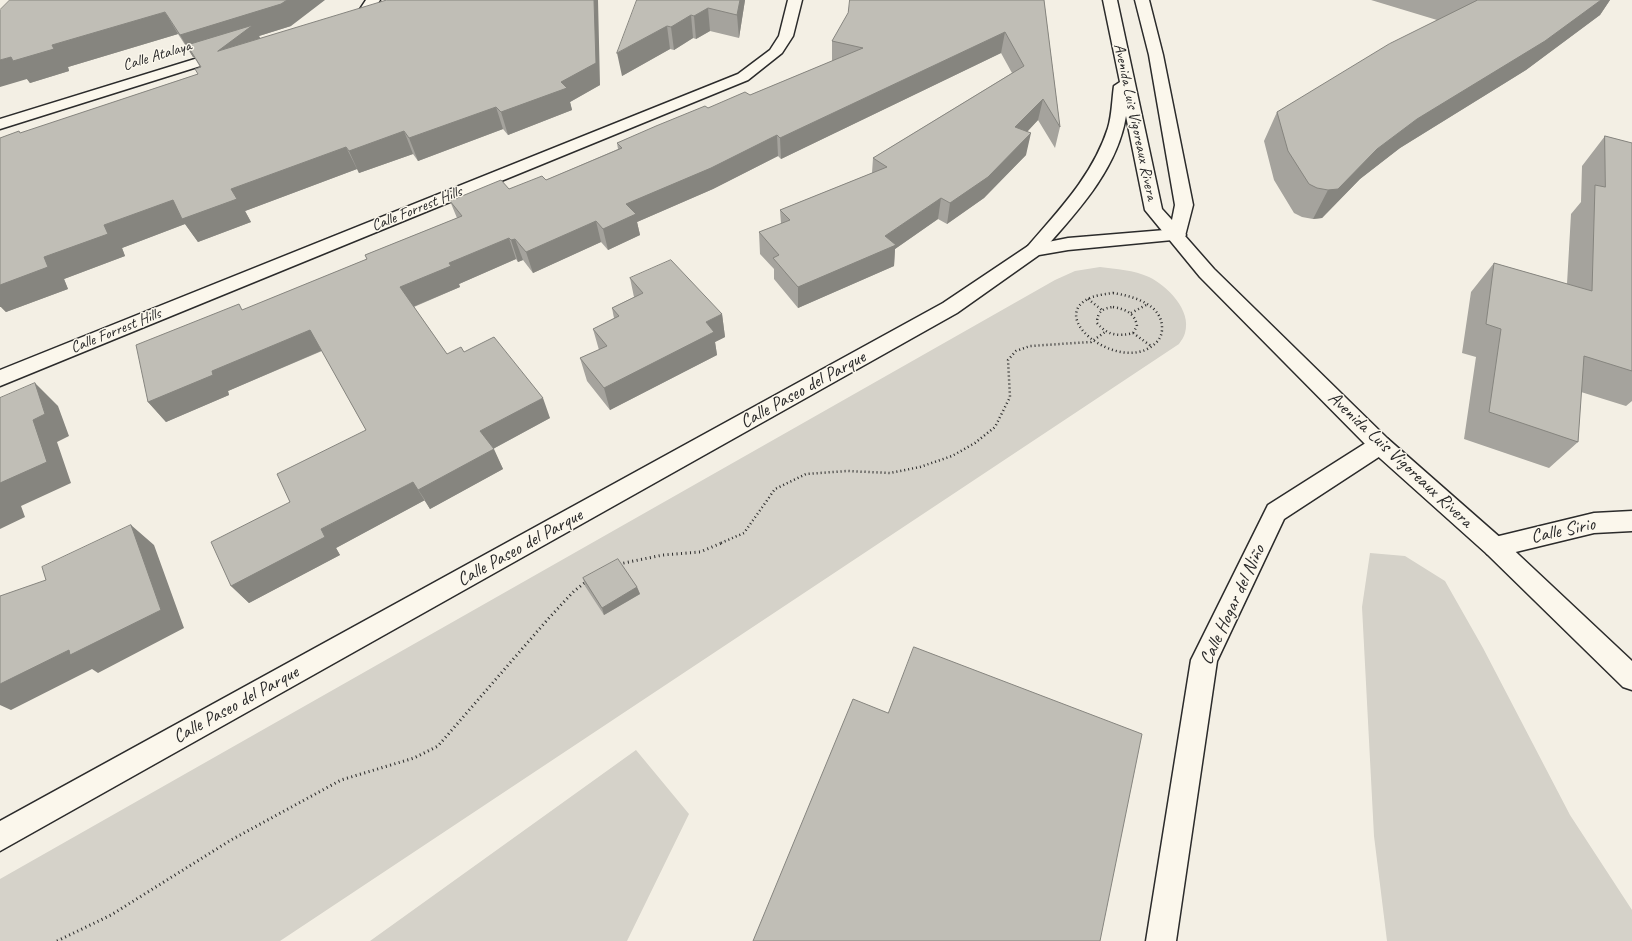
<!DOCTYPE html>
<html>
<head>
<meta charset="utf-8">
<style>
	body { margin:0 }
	canvas { display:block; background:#f3efe4 }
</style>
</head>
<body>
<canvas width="1632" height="941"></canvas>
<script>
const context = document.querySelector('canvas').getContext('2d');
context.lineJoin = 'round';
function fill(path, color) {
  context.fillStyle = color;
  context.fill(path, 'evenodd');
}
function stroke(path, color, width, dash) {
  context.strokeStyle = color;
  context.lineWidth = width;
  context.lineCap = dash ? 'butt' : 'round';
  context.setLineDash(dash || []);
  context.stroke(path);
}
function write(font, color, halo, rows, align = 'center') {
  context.font = font + ' Caveat,sans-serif';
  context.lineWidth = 3;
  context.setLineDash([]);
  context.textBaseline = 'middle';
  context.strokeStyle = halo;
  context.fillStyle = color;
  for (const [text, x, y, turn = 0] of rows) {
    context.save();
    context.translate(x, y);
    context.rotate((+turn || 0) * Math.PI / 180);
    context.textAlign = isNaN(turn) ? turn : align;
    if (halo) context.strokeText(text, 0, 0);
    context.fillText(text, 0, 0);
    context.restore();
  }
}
fill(new Path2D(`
	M 1100,267 C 1116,269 1134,270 1149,277 C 1167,286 1192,310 1185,333 C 1184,337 1181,341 1179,344 L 280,941 L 0,941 L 0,879 L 1055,280 L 1075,271 Z
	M 1370,553 L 1405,556 L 1445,581 L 1483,648 L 1570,815 L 1632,910 L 1632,941 L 1387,941 L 1374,836 L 1362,607 Z
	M 636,750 L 689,814 L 627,941 L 370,941 Z`), '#d5d2c9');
const minor = new Path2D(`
	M 366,0 L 380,0 L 372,12 L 362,12 L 360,9 Z
	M 788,0 L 802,0 L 793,36 L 782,53 L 748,80 L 0,386 L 0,370 L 738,74 L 770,50 L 779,36 Z
	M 224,50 L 229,51 L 231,54 L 229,57 L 0,129 L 0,119 Z
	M 1177,229 L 1183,231 L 1186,235 L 1183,239 L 1068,250 L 1039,255 L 957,313 L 0,851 L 0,821 L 943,303 L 1028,246 L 1068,238 Z
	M 1380,436 L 1388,439 L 1391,445 L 1388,451 L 1284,519 L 1217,661 L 1176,941 L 1146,941 L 1191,660 L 1195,652 L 1268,505 L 1372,439 Z
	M 1632,511 L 1632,531 L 1594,533 L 1495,557 L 1487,554 L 1483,547 L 1487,540 L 1495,537 L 1594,513 Z`);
const major = new Path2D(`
	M 1103,0 L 1117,0 L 1162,209 L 1172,220 L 1175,205 L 1149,55 L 1135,0 L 1149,0 L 1163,55 L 1193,205 L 1185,236 L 1214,269 L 1388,439 L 1503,540 L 1632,661 L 1632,690 L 1623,687 L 1487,554 L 1372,451 L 1200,277 L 1145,210 L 1126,116 C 1117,171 1075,214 1040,254 L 1034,256 L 1028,254 L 1025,250 L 1028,246 C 1059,210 1093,175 1108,128 C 1112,115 1112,100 1114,86 L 1120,82 Z`);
stroke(minor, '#2b2b2b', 3);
stroke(major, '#2b2b2b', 3);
stroke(new Path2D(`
	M 1113,293 C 1132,296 1163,304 1162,329 C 1162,338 1156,344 1149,348 C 1114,369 1045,316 1092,297 C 1098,295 1106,294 1113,293 Z
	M 1088,299 L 1102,310
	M 1113,307 C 1125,309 1135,313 1137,326 L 1133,333 C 1118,337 1107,335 1097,323 C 1097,312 1103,308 1113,307 Z
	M 1131,313 L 1148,304
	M 1133,333 L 1151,346
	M 721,543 L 744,533 L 775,489 L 806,474 L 847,471 L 890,473 L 920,467 L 952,456 L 975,443 L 995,427 L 1010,397 L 1008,360 L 1016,351 L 1030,346 L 1091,342 L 1105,332`), '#2b2b2b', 2.5, [1, 3]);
stroke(new Path2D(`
	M 619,564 L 663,555 L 700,552 L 724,542
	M 57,941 L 111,915 L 231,840 L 341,780 L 414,758 L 438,746 L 548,619 L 574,591 L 587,581`), '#2b2b2b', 3, [1, 3.5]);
fill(minor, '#fbf7ec');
fill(major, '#fbf7ec');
fill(new Path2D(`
	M 10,0 L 291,26 L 259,36 L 260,38 L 600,85 L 570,102 L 572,110 L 508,135 L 503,129 L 418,161 L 413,154 L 359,173 L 357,169 L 245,211 L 251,222 L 198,242 L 185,224 L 122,248 L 125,256 L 64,279 L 68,289 L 6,312 L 1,307 L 21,133 L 198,74 L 200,67 L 194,57 L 193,57 L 178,34 L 68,67 L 69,71 L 30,83 L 27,79 Z
	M 637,0 L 745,0 L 739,38 L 710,31 L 696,39 L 693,38 L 674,50 L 670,49 L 622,76 Z
	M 1044,0 L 1060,127 L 1055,148 L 1038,120 L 1027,132 L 1026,155 L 984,198 L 947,224 L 938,219 L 895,249 L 894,266 L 798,308 L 774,279 L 774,269 L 760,254 L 759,232 L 781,224 L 780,210 L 872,173 L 873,158 L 1012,73 L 1001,53 L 781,159 L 778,156 L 713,189 L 637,222 L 640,235 L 608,250 L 601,242 L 533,273 L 523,260 L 518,262 L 516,259 L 459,284 L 460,287 L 414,307 L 447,354 L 464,352 L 550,418 L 493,449 L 503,469 L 430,509 L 425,500 L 336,548 L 340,555 L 249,603 L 231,586 L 290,502 L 366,430 L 322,351 L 228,391 L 229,395 L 166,422 L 148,402 L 243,310 L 367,259 L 365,255 L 457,218 L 450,201 L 509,189 L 546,180 L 618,149 L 617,143 L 708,108 L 750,95 L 832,61 L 832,41 Z
	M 1371,0 L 1610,0 L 1600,15 L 1526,70 L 1400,148 L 1360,179 L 1322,218 L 1313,219 L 1302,217 L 1294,213 L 1274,180 L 1264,141 L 1277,112 L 1437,20 Z
	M 1605,136 L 1632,143 L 1632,401 L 1626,406 L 1581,392 L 1578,442 L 1549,468 L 1464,439 L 1476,357 L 1462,353 L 1471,292 L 1494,263 L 1567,284 L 1571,214 L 1581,202 L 1582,166 Z
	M 630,278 L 722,314 L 725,337 L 715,342 L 717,355 L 610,410 L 587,381 L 580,358 L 599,350 L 593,329 L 614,318 L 612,308 L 634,297 Z
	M 583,578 L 637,587 L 640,594 L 604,615 L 585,586 Z`), '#a5a39d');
fill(new Path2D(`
	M 287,0 L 325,0 L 291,26 L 259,36 L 265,47 L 218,51 L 187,45 L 194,57 L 193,57 L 180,35 Z
	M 594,0 L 598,0 L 600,85 L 570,102 L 572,110 L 508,135 L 501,112 L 561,82 Z
	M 740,0 L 745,0 L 739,38 L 737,15 Z
	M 1601,0 L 1610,0 L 1600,15 L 1526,70 L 1400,148 L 1360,179 L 1322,218 L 1313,219 L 1328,190 L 1377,149 L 1417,119 Z
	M 708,8 L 710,31 L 696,39 L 694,16 Z
	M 165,12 L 178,34 L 68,67 L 69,71 L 30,83 L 27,79 L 0,87 L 0,60 L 52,45 Z
	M 691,15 L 693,38 L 674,50 L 671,27 Z
	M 667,26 L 670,49 L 622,76 L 617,53 Z
	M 1005,32 L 1001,53 L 781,159 L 780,138 Z
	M 1043,99 L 1038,120 L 1011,149 L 1015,127 Z
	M 496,107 L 503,129 L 418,161 L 409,138 Z
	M 404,131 L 413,154 L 359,173 L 349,151 Z
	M 1031,133 L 1026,155 L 984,198 L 947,224 L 950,203 Z
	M 777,135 L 778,156 L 713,189 L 637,222 L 640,235 L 608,250 L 603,229 L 626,204 Z
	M 346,147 L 357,169 L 245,211 L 251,222 L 198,242 L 185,224 L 122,248 L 125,256 L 64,279 L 68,289 L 6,312 L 1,307 L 0,307 L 0,285 L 44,257 L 104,225 L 173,200 L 231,189 Z
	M 941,198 L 938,219 L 895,249 L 894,266 L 798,308 L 798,287 L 885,236 Z
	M 596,221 L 601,242 L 533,273 L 526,252 Z
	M 509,238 L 516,259 L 459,284 L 460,287 L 410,308 L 400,287 L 449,263 Z
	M 515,239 L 523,260 L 518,262 L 511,240 Z
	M 722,314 L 725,337 L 715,342 L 717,355 L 610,410 L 604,388 L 706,322 Z
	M 310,330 L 323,350 L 228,391 L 229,395 L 166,422 L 148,402 L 212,371 Z
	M 35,383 L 58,406 L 69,436 L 57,442 L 71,483 L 21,506 L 25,517 L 0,529 L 0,483 L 33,420 Z
	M 543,398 L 550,418 L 489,451 L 480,431 Z
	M 494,449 L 503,469 L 430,509 L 418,490 Z
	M 413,482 L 425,500 L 336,548 L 340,555 L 249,603 L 231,586 L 321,529 Z
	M 131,525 L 154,545 L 184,628 L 98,673 L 92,669 L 11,710 L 0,705 L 0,684 Z
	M 637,587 L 640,594 L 604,615 L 602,608 Z`), '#86857f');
const building = new Path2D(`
	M 10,0 L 287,0 L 281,4 L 180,35 L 165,12 L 52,45 L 54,49 L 13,61 L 11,57 L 0,60 L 0,10 Z
	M 387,0 L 594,0 L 596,63 L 561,82 L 567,88 L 501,112 L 496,107 L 409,138 L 404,131 L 349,151 L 346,147 L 231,189 L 237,199 L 182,219 L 173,200 L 104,225 L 108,234 L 44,257 L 48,267 L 0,285 L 0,138 L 19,131 L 20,133 L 198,74 L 195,69 L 201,67 L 187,45 L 253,25 L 218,51 Z
	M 637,0 L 740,0 L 737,15 L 708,8 L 694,16 L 691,15 L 671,27 L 667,26 L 617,53 Z
	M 850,0 L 1044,0 L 1060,127 L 1043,99 L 1015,127 L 1031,133 L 988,177 L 950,203 L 941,198 L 885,236 L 896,245 L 798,287 L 773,258 L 779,255 L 759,232 L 790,220 L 780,210 L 887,167 L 873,158 L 1024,66 L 1005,32 L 780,138 L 777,135 L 711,168 L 626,204 L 636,214 L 603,229 L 596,221 L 526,252 L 515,239 L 511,240 L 509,238 L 449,263 L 451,266 L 400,287 L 447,354 L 461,347 L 464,352 L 494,337 L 543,398 L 480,431 L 494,449 L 418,490 L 413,482 L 321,529 L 325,537 L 231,586 L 211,542 L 290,502 L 277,474 L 366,430 L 310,330 L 212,371 L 213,375 L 148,402 L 136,345 L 239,304 L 242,310 L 367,259 L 365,255 L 462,216 L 450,201 L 501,180 L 509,189 L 542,176 L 546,180 L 622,148 L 617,143 L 656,126 L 705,106 L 708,108 L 745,92 L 750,95 L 863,48 L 832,41 L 848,13 Z
	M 1478,0 L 1601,0 L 1545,41 L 1417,119 L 1377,149 L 1338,189 L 1328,190 L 1317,188 L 1309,184 L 1288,151 L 1277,112 L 1389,44 Z
	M 1605,136 L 1632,143 L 1632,371 L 1584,356 L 1578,442 L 1489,412 L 1501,329 L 1486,324 L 1494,263 L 1592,291 L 1595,185 L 1605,187 Z
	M 671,260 L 722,314 L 706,322 L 714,332 L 604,388 L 580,358 L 607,346 L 593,329 L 619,316 L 612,308 L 643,293 L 630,278 Z
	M 35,383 L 45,414 L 33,420 L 47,462 L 0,483 L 0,398 Z
	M 131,525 L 161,610 L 70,655 L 69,650 L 0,684 L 0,596 L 46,580 L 42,567 Z
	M 618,559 L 637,587 L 602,608 L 583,578 Z
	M 914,647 L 1142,734 L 1100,941 L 753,941 L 853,699 L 888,713 Z`);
fill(building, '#c0beb6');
stroke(building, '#86857f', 1);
write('16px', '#2b2b2b', '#fbf7ec', [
	["Calle Atalaya",157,56,-17],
	["Avenida Luis Vigoreaux Rivera",1135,122,78],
	["Calle Forrest Hills",417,209,-22],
	["Calle Forrest Hills",116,331,-22]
]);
write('19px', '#2b2b2b', '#fbf7ec', [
	["Calle Paseo del Parque",803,390,-29],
	["Avenida Luis Vigoreaux Rivera",1400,460,43],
	["Calle Sirio",1563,531,-12],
	["Calle Paseo del Parque",520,548,-29],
	["Calle Hogar del Niño",1233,605,-65],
	["Calle Paseo del Parque",236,705,-29]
]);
</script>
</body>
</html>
